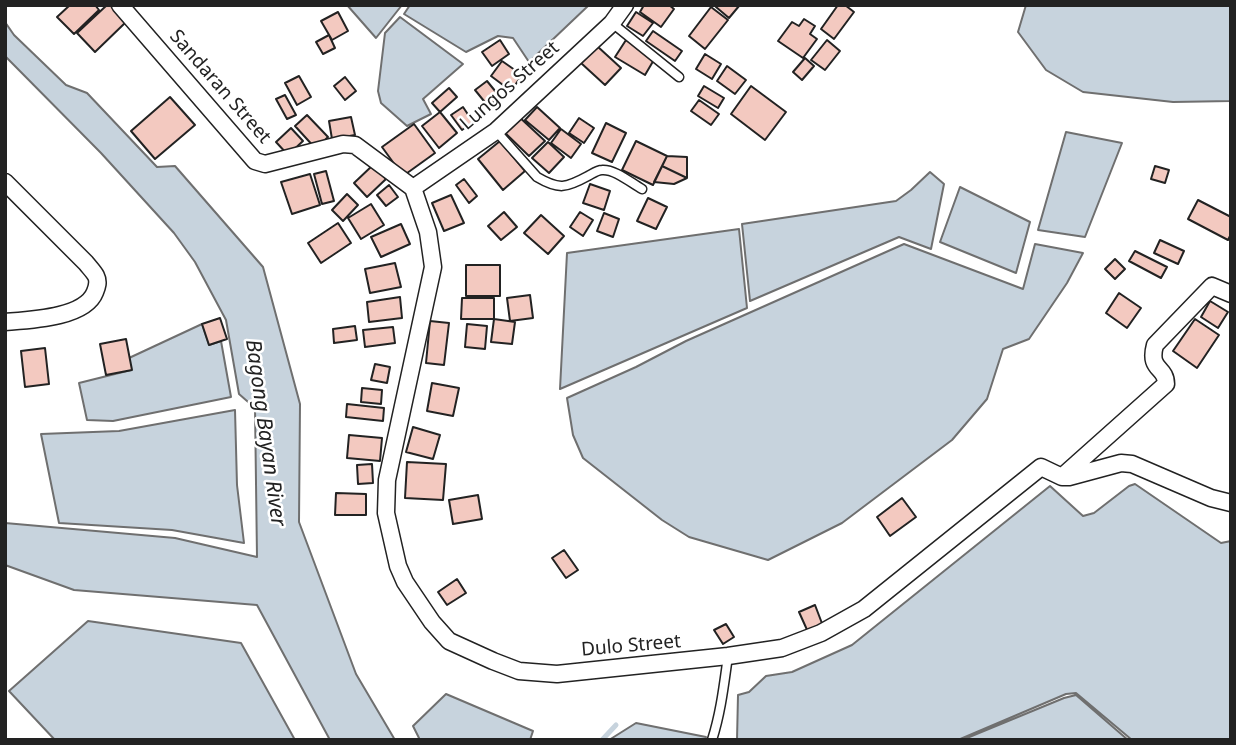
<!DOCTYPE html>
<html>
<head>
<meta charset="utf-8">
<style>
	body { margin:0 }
	#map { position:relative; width:1236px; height:745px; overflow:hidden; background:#fff; font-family:"Noto Sans",sans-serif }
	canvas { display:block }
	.frame { position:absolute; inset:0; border:7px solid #222; pointer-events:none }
</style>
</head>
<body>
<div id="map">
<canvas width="1236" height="745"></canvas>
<div class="frame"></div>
</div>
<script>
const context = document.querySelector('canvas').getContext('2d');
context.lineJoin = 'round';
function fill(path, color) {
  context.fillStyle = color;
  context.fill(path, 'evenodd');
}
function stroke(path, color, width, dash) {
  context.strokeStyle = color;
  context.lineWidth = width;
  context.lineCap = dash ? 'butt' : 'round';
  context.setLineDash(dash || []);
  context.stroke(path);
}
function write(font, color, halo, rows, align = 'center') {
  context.font = font + ' "Noto Sans",sans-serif';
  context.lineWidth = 5;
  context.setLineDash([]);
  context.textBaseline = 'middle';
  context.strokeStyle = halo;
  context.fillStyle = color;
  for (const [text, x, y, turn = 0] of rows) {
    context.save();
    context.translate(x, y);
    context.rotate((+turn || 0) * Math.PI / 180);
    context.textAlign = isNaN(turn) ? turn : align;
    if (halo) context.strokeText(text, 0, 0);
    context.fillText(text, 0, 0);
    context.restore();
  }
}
const water = new Path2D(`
	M 347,5 L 402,5 L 376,38 Z
	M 410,5 L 589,5 L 529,62 L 513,38 L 498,36 L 466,52 L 404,14 Z
	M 1026,5 L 1231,5 L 1231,101 L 1173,102 L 1083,92 L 1046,70 L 1018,32 Z
	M 400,17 L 463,64 L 423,99 L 431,114 L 407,126 L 381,103 L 378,91 L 385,33 Z
	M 5,22 L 14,35 L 66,85 L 87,93 L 157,167 L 175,166 L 263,267 L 300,404 L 299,522 L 356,674 L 395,740 L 330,740 L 257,605 L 74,590 L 5,565 L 5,523 L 175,538 L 257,557 L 255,408 L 239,394 L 226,320 L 195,262 L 174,233 L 101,153 L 5,56 Z
	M 1066,132 L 1122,143 L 1085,237 L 1038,230 Z
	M 930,172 L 944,184 L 931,249 L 899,237 L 750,301 L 742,224 L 896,201 L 911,190 Z
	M 960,187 L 1030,222 L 1016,273 L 940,242 Z
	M 739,229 L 747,308 L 560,389 L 567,253 Z
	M 904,244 L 1023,289 L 1035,244 L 1083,253 L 1067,283 L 1029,339 L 1003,349 L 987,399 L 952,440 L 842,523 L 768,560 L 689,537 L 662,520 L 583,458 L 573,435 L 567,398 L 636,367 L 686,341 Z
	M 202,324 L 209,345 L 221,341 L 231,397 L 113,421 L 87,420 L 79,383 L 131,370 L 129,358 Z
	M 235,410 L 237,485 L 244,543 L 172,530 L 59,523 L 41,434 L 119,431 Z
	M 1135,484 L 1221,543 L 1231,541 L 1231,740 L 1132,740 L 1076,693 L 1066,694 L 958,740 L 737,740 L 738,695 L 749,692 L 766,676 L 792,672 L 852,645 L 1050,486 L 1083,516 L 1094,513 L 1129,486 Z
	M 88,621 L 241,643 L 295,740 L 55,740 L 9,691 Z
	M 446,694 L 533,731 L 530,740 L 420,740 L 413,726 Z
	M 1076,695 L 1128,740 L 962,740 L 1064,698 Z
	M 636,723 L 706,737 L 705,740 L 609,740 Z`);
fill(water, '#c7d3dd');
stroke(water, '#6f6f6f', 2);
stroke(new Path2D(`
	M 602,740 L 616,725`), '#c7d3dd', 5);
const building = new Path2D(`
	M 70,5 L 95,5 L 99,10 L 74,34 L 57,17 Z
	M 107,5 L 110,5 L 126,22 L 95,52 L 77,33 Z
	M 644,5 L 669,5 L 674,9 L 661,27 L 640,12 Z
	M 717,5 L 737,5 L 739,6 L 729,18 L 716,7 Z
	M 838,5 L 845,5 L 854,12 L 834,39 L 821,29 Z
	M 711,7 L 728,20 L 705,49 L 689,36 Z
	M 338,12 L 348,31 L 332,40 L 321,21 Z
	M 636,12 L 653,23 L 643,36 L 627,26 Z
	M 804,19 L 815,26 L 810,34 L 817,39 L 803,58 L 778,41 L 792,22 L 799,26 Z
	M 653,31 L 682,51 L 675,61 L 646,41 Z
	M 329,35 L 335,48 L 323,54 L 316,42 Z
	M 500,40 L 509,54 L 492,66 L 482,52 Z
	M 626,40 L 655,58 L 645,75 L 615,57 Z
	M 827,40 L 840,51 L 825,70 L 811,60 Z
	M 597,46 L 621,68 L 605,85 L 581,63 Z
	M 705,54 L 721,64 L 712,79 L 696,69 Z
	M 805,58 L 814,66 L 802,80 L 793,72 Z
	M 502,61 L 522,75 L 511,91 L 491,76 Z
	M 727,66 L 746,80 L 735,94 L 717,81 Z
	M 299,76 L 311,97 L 297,105 L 285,83 Z
	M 345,77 L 356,91 L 345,100 L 334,86 Z
	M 487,81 L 500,97 L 488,106 L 475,90 Z
	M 704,86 L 724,98 L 718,108 L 698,96 Z
	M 751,86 L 786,112 L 765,140 L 731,114 Z
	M 449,88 L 457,97 L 440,112 L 432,103 Z
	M 285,95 L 296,115 L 287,119 L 276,99 Z
	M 170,97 L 195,125 L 155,159 L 131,131 Z
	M 699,100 L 719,114 L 711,125 L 691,111 Z
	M 463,107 L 473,122 L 462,130 L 451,115 Z
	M 537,107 L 560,128 L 549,140 L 525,120 Z
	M 440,112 L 457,133 L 439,148 L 422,126 Z
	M 516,114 L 545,141 L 529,156 L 501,129 Z
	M 307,115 L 328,137 L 316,149 L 295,126 Z
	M 351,117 L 355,135 L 332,139 L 329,121 Z
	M 579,118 L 594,128 L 584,143 L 569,133 Z
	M 606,123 L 626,133 L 612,162 L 592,153 Z
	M 414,124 L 435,153 L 403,176 L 382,147 Z
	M 291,128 L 303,141 L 288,155 L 276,142 Z
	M 561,129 L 581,144 L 571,158 L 551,143 Z
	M 500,141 L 525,171 L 503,190 L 478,159 Z
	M 636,141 L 667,156 L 653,185 L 622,170 Z
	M 548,142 L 564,157 L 549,173 L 532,158 Z
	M 667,156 L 687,157 L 687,178 L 662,166 Z
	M 373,165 L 386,179 L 367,197 L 354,183 Z
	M 662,166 L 687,178 L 674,184 L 654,182 Z
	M 1155,166 L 1169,170 L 1165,183 L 1151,179 Z
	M 326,171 L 334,201 L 322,204 L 314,174 Z
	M 310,174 L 320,205 L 292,214 L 281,182 Z
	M 464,179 L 477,196 L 469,203 L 456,185 Z
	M 590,184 L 610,191 L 604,210 L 583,203 Z
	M 389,185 L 398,197 L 386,206 L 377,195 Z
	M 347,194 L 358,205 L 343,221 L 332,210 Z
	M 451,195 L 464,223 L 444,231 L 432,203 Z
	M 648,198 L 667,207 L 656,229 L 637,221 Z
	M 1198,200 L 1231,217 L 1231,234 L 1228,240 L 1188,219 Z
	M 371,204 L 384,225 L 361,239 L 348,218 Z
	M 504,212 L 517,227 L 501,240 L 488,226 Z
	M 580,212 L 593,220 L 583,236 L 570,227 Z
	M 604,213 L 619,219 L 613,237 L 597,231 Z
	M 541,215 L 564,236 L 548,254 L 524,233 Z
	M 338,223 L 351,243 L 321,263 L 308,243 Z
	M 401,224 L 410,244 L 381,257 L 371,237 Z
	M 1160,240 L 1184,251 L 1178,264 L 1154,253 Z
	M 1135,251 L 1167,267 L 1161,278 L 1129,261 Z
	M 1115,259 L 1125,269 L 1115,279 L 1105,269 Z
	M 395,263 L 401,287 L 370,293 L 365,269 Z
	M 466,265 L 500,265 L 500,296 L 466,296 Z
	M 1119,293 L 1141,308 L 1127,328 L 1106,313 Z
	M 530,295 L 533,318 L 510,321 L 507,298 Z
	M 400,297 L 402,318 L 369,322 L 367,302 Z
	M 462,298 L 494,298 L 494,319 L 461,319 Z
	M 1210,301 L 1228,312 L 1218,328 L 1201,317 Z
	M 220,318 L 227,339 L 209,345 L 202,324 Z
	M 494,319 L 515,322 L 512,344 L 491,342 Z
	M 1195,319 L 1219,335 L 1197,368 L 1173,351 Z
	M 430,321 L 449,323 L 444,365 L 426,363 Z
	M 467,324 L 487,326 L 485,349 L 465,347 Z
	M 355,326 L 357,340 L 334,343 L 333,329 Z
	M 393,327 L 395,343 L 365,347 L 363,330 Z
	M 126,339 L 132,370 L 106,375 L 100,344 Z
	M 45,348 L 49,384 L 25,387 L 21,351 Z
	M 375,364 L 390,367 L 387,383 L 371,380 Z
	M 432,383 L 459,388 L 453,416 L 427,411 Z
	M 362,388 L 382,390 L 381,404 L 361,402 Z
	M 347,404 L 384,408 L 383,421 L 346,417 Z
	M 413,427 L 440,435 L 433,459 L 406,452 Z
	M 349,435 L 382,438 L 380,461 L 347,458 Z
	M 407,462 L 446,464 L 443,500 L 405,498 Z
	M 372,464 L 373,483 L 358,484 L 357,465 Z
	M 336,493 L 366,494 L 366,515 L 335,515 Z
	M 478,495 L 482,519 L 453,524 L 449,500 Z
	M 902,498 L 916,517 L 890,536 L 877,517 Z
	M 564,550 L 578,570 L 566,578 L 552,558 Z
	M 457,579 L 466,593 L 447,605 L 438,592 Z
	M 815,605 L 823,626 L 808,632 L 799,612 Z
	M 726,624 L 734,637 L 723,644 L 714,630 Z`);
fill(building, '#f3c9c0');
stroke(building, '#222', 2);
const lane = new Path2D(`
	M 612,23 L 679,77
	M 496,131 L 537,177 C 559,190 566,188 588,176 C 592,174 597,170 602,170 C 615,169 631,183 642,189
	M 712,740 C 721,712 724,684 728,656`);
const street = new Path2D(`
	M 120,5 L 255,161 L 265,164 L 343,144 L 355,145 L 413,188 L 428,232 L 433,267 L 387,480 L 386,513 L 398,566 L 405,582 L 432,622 L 449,641 L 493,661 L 519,671 L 557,674 L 728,656 L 782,648 L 821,633 L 864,609 L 1041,467 L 1062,477 L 1069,477 L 1121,463 L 1132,464 L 1211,498 L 1231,503
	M 5,182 L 86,263 C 89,267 94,272 96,276 C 99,282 97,287 95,292 C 85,318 30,320 5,322
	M 413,188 L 496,131 L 612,23 L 625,5
	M 1064,475 L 1166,384 C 1166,366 1148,371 1155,345 L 1212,286 L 1231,294`);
stroke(lane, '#222', 11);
stroke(street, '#222', 19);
stroke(lane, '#fff', 8);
stroke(street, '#fff', 16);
write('19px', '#222', '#fff', [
	["Lungos Street",510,86,-41],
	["Sandaran Street",220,87,49],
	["Dulo Street",631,646,-5]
]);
write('italic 21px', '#222', '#fff', [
	["Bagong Bayan River",265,433,82]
]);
</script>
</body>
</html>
